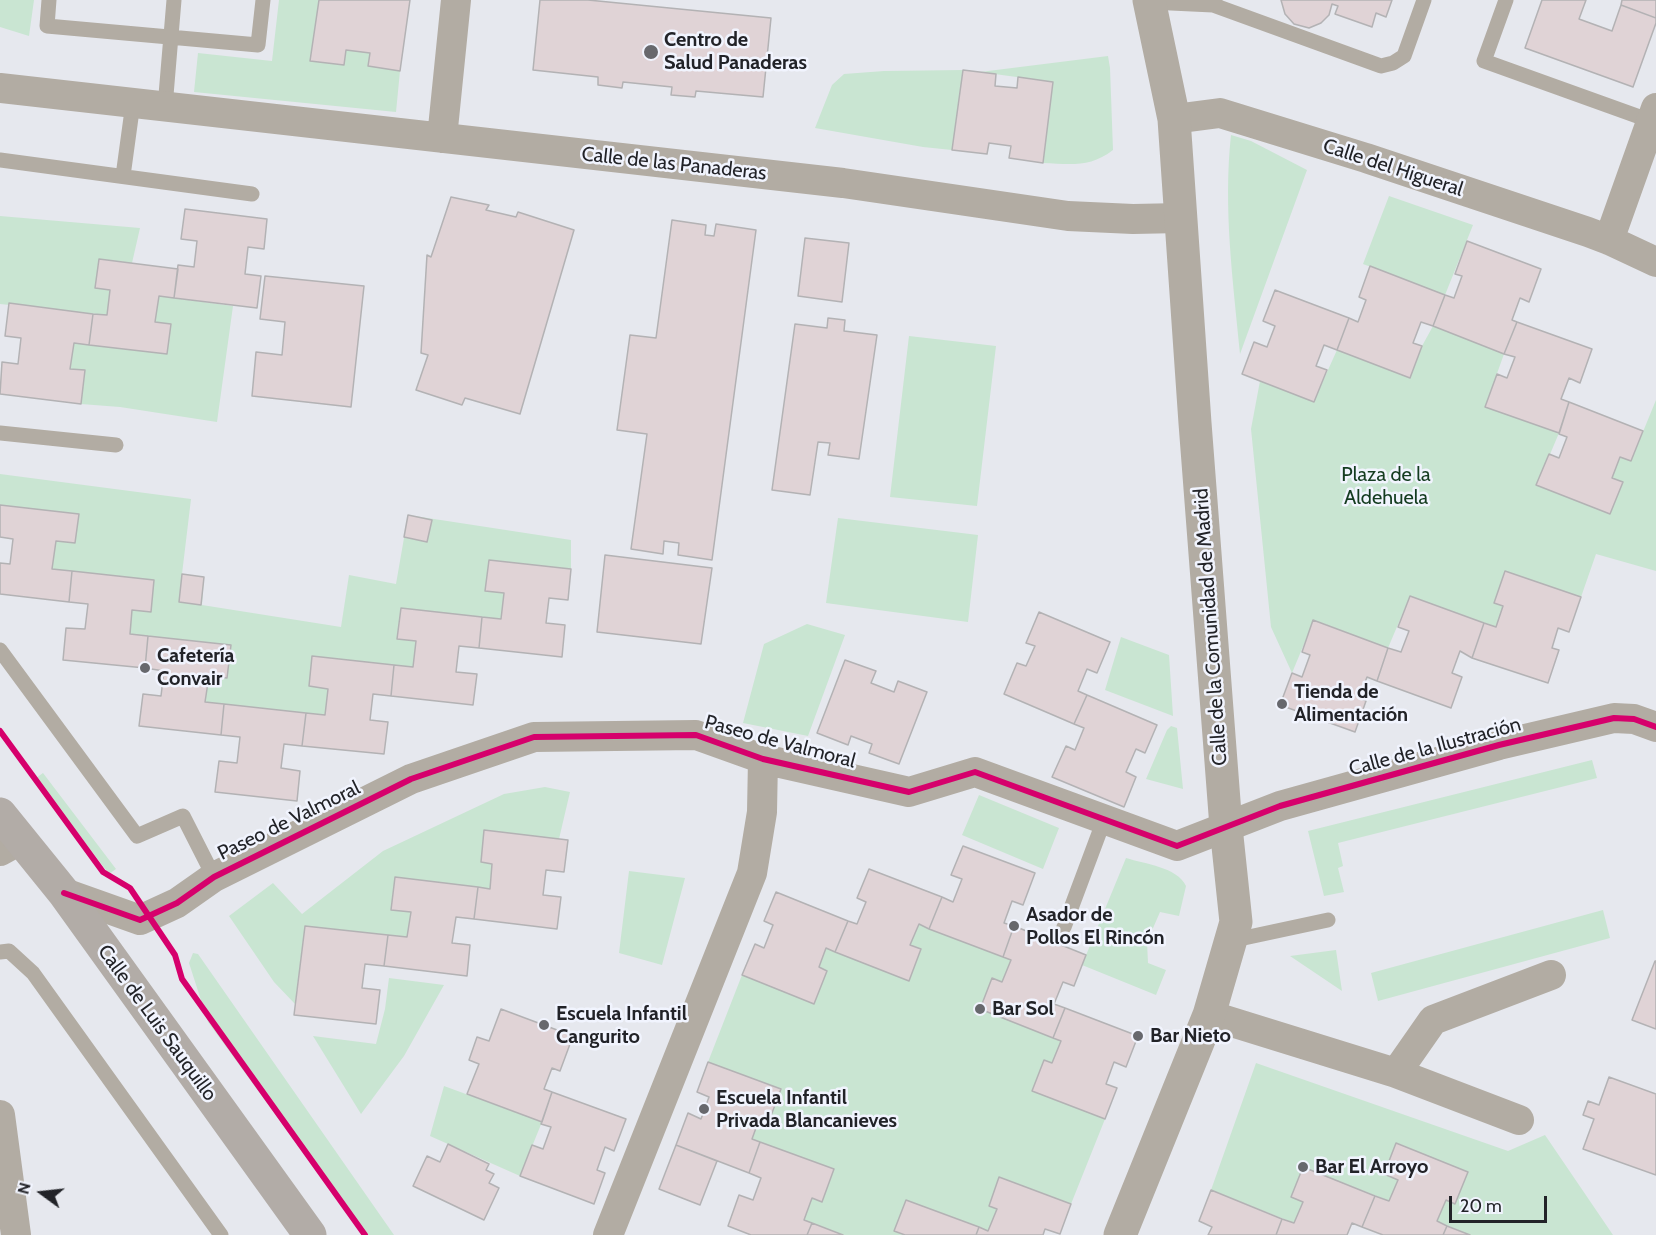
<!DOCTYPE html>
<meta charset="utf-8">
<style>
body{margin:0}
#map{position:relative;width:1656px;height:1235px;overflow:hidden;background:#e6e8ee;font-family:Cabin,sans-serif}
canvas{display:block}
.north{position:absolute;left:12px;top:1163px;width:60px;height:60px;-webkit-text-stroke:4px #f1f4fe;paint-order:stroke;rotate:285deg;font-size:16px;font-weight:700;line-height:24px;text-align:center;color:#222328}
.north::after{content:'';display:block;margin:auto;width:21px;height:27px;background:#222328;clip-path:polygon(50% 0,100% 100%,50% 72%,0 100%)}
.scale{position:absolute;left:1449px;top:1196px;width:98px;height:27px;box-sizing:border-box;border:3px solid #222328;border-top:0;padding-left:8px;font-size:18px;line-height:21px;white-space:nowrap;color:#222328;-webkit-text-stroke:4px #f1f4fe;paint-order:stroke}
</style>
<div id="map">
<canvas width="1656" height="1235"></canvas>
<div class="north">N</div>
<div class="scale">20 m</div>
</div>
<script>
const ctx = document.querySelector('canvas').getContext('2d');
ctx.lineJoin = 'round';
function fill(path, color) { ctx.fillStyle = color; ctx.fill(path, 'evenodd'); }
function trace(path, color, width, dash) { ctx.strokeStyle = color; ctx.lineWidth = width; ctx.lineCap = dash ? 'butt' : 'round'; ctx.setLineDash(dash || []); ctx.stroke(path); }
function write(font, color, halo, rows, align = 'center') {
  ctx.font = font + ' Cabin,sans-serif'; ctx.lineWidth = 5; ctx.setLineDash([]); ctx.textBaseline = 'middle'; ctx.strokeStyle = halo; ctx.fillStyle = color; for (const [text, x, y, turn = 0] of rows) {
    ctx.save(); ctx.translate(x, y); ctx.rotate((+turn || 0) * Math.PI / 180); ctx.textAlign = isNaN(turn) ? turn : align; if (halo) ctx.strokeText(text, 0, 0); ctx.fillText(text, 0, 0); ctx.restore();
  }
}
fill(new Path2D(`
 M0,0h34l-5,36 -29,-9z
 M279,0h40l-8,61 32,4 3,-15 24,3 -1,13 31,5 -4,41 -202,-20 4,-39 74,8z
 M1108,56l2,12 3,82c-23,18 -43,14 -70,13l10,-81 -73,-10z
 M963,70l-11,80 -29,-3 -108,-19 17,-43 12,-11 40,-3z
 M1231,135l20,6 56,29 -67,184c-7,-74 -17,-145 -9,-219z
 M1389,196l84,29 -28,70 -82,-31z
 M0,216l140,12 -8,35 -33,-4 -3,29 14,2 -3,25 -107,-11z
 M159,296l74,10 -16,116 -97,-15 -39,-3 4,-33 -15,-2 4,-26 93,11 4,-30 -16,-2z
 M1433,326l71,28 -19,53 74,26 -22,52 73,29 12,-32 -10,-4 8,-21 11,4 25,-61v171l-60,-17 -15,43 -76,-25 -10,31 8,3 -7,21 -86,-31 -22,52 -74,-28 -22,53 -21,-46 -20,-198 9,-48 54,20 23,-51 73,28 12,-32z
 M909,336l87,10 -19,160 -87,-9z
 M0,474l191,25 -9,75 22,3 -2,28 139,22 8,-52 47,9 12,-69 163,25v29l-82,-9 -3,30 18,3 -3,26 -100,-11 -4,31 19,2 -3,26 -101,-11 -3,30 19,3 -3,26 -120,-13 4,-26 -79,-42 2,-24 -80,-41 4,-28 19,2 4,-29 -79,-9z
 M838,518l140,17 -10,87 -142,-19z
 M807,624l38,11 -37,101 -65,-13 21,-79z
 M1121,637l48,18 4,61 -68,-26z
 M1171,726l6,2 6,61 -37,-10 21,-49z
 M1592,760l5,18 -259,65 5,23 -5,2 6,24 -20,4 -16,-65z
 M43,773l73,96 -7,5 -73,-96z
 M545,787l25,5 -11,47 -75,-9 -3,32 11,2 -2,25 -95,-12 -4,32 20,3 -4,25 -102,-11 -10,78 -21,-22 -45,-66 44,-33 29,31 81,-63 121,-57z
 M979,795l80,33 -16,41 -81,-34z
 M1126,858c19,6 51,9 60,28l-7,30 -19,-4 -13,30 1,21 18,7 -10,25 -74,-30z
 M629,871l56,7 -23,87 -43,-12z
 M1603,910l7,28 -232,63 -7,-28z
 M919,924l92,36 50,81 -9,22 -8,-3 -12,31 73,28 -34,85 -72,-27 -10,29 8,3 -9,22 -82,-31 -12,31 11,4h-62l-39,-15 8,-22 10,4 -70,-63 8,-22 9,4 11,-32 -72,-27 34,-87 72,29 13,-33 -8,-4 7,-19 83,32 1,-35z
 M1336,950l6,41 -52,-35z
 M193,953l5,1 196,281h-31l-155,-213 -19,-59z
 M389,978l55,7 -40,71 -43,58 -48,-78 63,8 9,-35z
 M1256,1063l252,88 37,-16 68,100h-143l-33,-14 9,-21 9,3 12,-31 -70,-29 -13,31 14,6 -9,21 -86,-34 -12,30 12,5 -9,21 -83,-33z
 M444,1086l98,36 -22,54 -90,-40z`), '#c9e5d2');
const building = new Path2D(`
 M319,0h91l-10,71 -32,-5 2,-13 -24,-3 -2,15 -34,-4z
 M540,0h48l183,18 -8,79 -67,-6 -1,6 -24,-2 1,-8 -49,-5 -1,6 -24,-3v-8l-65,-7z
 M1281,0h111l-6,17 -10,-4 -4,14 -37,-13 3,-8 -6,-2 -3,11 -8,8 -12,5 -15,-4 -9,-10z
 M1542,0h44l-7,19 33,12 9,-26 35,13v5l-23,64 -108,-39z
 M1622,0h34v18l-35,-13z
 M963,70l33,4 -1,12 22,2 1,-11 35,5 -10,81 -34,-5 2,-12 -22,-3 -2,11 -35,-4z
 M451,197l38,8 -3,5 30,7 2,-5 56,18 -54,184 -55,-16 -3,7 -46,-15 12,-35 -7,-2 6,-98 4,2z
 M185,209l82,10 -3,30 -16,-2 -3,27 16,2 -4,32 -83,-10 4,-33 16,2 3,-26 -16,-2z
 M672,220l34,5 -1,10 9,1 2,-12 40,6 -44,330 -34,-5 1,-12 -15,-2 -1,13 -32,-5 16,-115 -30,-4 13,-95 26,3z
 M805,238l44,5 -7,59 -44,-6z
 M1467,241l74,28 -12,33 -9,-4 -8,22 5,2 -13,32 -71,-28 12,-31 9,3 8,-22 -7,-2z
 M99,259l79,10 -4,29 -15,-2 -4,26 16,2 -4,30 -78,-9 4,-31 14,1 3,-25 -15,-2z
 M1370,266l75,29 -12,31 -12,-4 -8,21 9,3 -12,32 -73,-28 12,-32 9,4 8,-22 -7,-3z
 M265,276l99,10 -13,121 -99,-11 4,-44 26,3 3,-33 -25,-3z
 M1275,290l74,28 -12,32 -13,-5 -8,21 11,4 -13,32 -72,-28 12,-32 13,5 8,-21 -12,-5z
 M9,303l84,11 -4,31 -15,-2 -4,26 15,1 -4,34 -81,-10 2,-32 16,2 3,-26 -16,-2z
 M828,318l17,2 -1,11 33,4 -18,124 -31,-4 2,-12 -12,-1 -8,53 -38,-5 23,-166 32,4z
 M1517,322l75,27 -12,34 -11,-5 -8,21 8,3 -10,31 -74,-26 12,-33 10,4 8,-21 -11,-3z
 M1569,402l74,29 -12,30 -11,-4 -8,21 11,4 -13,32 -74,-29 13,-31 10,4 8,-21 -8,-3z
 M0,505l79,9 -4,29 -19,-2 -4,28 20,2 -3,31 -69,-8v-31l10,1 3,-25 -13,-2z
 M408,515l24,5 -5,22 -23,-5z
 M605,555l107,13 -11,76 -104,-12z
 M489,560l82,9 -3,31 -19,-2 -3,25 19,2 -3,32 -83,-9 3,-31 19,2 3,-26 -19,-2z
 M72,571l82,9 -3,32 -19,-2 -2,24 18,2 -3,32 -82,-8 3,-32 19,1 3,-25 -19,-2z
 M1505,571l76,26 -12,35 -11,-4 -6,20 7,2 -11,33 -76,-25 12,-35 12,4 7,-21 -9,-3z
 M182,574l22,3 -3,28 -22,-3z
 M1410,596l74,27 -12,35 -12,-7 -8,22 10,4 -11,31 -74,-27 11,-33 13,4 8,-21 -11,-4z
 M401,608l81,9 -3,31 -20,-2 -3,26 21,2 -4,31 -82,-9 3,-31 19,2 3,-26 -19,-2z
 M1039,612l71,30 -13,31 -10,-4 -9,22 9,4 -13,29 -70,-30 13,-31 9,3 9,-20 -9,-3z
 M1313,620l75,28 -11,33 -10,-4 -8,21 7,3 -11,31 -75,-27 12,-32 10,4 8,-22 -8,-3z
 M148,636l83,9 -4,33 -18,-2 -4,26 19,2 -3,31 -82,-9 4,-32 18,2 3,-25 -19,-3z
 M312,656l82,9 -3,31 -18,-2 -3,26 18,2 -4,32 -82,-8 4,-33 19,2 3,-26 -19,-3z
 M845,660l31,11 -5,12 23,9 4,-11 29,11 -28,72 -30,-11 3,-9 -21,-8 -3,9 -31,-12z
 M1087,695l70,30 -12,28 -9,-4 -10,23 10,5 -12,30 -72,-30 14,-31 9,4 9,-22 -10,-4z
 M224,704l82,9 -4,33 -18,-2 -3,24 19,3 -3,30 -82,-9 4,-31 18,2 3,-26 -19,-2z
 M484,830l84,10 -4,32 -18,-2 -3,25 18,2 -4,32 -83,-10 4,-32 12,2 2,-25 -11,-2z
 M963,846l72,27 -12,32 -11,-4 -8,22 10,3 -11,31 -74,-28 13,-32 11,5 9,-23 -11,-4z
 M869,869l73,28 -13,32 -10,-5 -9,21 11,4 -12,32 -74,-29 13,-31 9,3 9,-22 -9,-4z
 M395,877l83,10 -4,32 -18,-2 -4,26 18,2 -3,31 -83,-10 4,-31 19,2 4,-25 -20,-2z
 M776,892l72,29 -13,31 -9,-4 -7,19 8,4 -13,33 -72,-29 13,-31 9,4 9,-23 -9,-4z
 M305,926l83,9 -4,31 -19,-2 -3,24 18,2 -4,34 -82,-9z
 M1014,926l72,29 -12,31 -11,-4 -9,22 11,4 -12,30 -73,-29 12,-31 10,4 9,-22 -8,-3z
 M1655,961h1v68l-24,-9z
 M1065,1008l73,28 -12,31 -12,-5 -8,22 11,4 -12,31 -73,-28 12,-31 8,3 9,-22 -8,-3z
 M501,1009l72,27 -13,35 -8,-3 -8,21 8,3 -10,30 -75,-28 12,-30 -10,-4 8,-23 12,4z
 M708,1062l73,27 -12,32 -9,-4 -8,22 8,3 -11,31 -73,-28 12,-32 13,6 8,-22 -12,-5z
 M1609,1077l47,17v81l-73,-26 11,-30 -11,-4 5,-14 11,4z
 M552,1092l74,27 -12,32 -9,-4 -8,23 8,3 -11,31 -74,-28 12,-31 11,4 8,-22 -10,-3z
 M760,1142l74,27 -12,33 -10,-4 -8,22 8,3 -5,12h-56l-23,-9 11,-31 14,5 8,-22 -12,-5z
 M1396,1143l72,29 -13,32 -9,-4 -9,21 10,5 -4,9h-60l-21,-8 13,-31 14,5 9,-21 -14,-6z
 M448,1144l41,20 -3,6 8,4 -5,9 10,5 -15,32 -71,-34 14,-30 13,6z
 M676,1145l41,16 -17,44 -41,-16z
 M1303,1167l72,29 -13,31 -10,-4 -5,12h-71l6,-16 12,4 9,-21 -12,-5z
 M999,1177l72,27 -11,30 -15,-5 -2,6h-67l3,-8 9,4 9,-22 -8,-3z
 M1211,1190l71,29 -6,16h-68l4,-8 -13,-6z
 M906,1200l73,27 -3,8h-71l-11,-4z
 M812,1223l31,12h-36z
 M1447,1226l23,9h-27z`);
fill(building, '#e0d3d6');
trace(building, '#b3b2b4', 1.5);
trace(new Path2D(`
 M49,0l-2,26 211,19 5,-45
 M1215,0l-2,5 168,61 12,-3 11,-7 20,-56
 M1506,0l-22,61 167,60
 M1150,2l63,3
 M165,107l9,-107
 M0,160l252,34
 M123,176l10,-73
 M0,433l116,12
 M0,650l137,186 46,-20 31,61
 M1064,927l40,-107
 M1230,941l98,-21
 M0,952l9,-1 24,22 188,262`), '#b2aca3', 15);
trace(new Path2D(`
 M0,88l843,95 225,33 65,3 48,-1
 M1174,119l46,-6 146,45 222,74 21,8 47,22
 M442,138l14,-138
 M1609,240l47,-132
 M0,851l20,-11
 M64,893l76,27 37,-17 37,-26 197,-98 123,-42 162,-2 67,24 146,33 66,-20 202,74 103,-40 219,-61 115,-27 20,1 22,8
 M1209,1015l187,58 123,47
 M1396,1073l37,-53 118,-45
 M0,1115l16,120
 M608,1235l144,-362 10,-61 1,-53`), '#b2aca3', 30);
trace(new Path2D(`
 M1120,1235l89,-220 27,-93 -10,-95 -31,-404 -21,-304 -25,-119`), '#b2aca3', 33);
trace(new Path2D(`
 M0,814l64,79 246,342`), '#b2aca7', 33);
trace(new Path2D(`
 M0,731l103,141 27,16 45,67 7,24 183,256
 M64,893l76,27 37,-17 37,-26 197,-98 123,-42 162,-2 67,24 146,33 66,-20 202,74 103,-40 219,-61 115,-27 20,1 22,8`), '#d6006c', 6);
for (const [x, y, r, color] of [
 [651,52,8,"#67686d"],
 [145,668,6,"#67686d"],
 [1282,704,6,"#67686d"],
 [1014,926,6,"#67686d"],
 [980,1009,6,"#67686d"],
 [544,1025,6,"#67686d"],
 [1138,1036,6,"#67686d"],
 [704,1109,6,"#67686d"],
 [1303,1167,6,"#67686d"]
]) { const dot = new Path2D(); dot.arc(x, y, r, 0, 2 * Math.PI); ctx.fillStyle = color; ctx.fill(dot); trace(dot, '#f1f4fe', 2); }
write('bold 20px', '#222328', '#f1f4fe', [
 ["Centro de",664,40],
 ["Salud Panaderas",664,63],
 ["Cafetería",157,656],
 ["Convair",157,679],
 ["Tienda de",1294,692],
 ["Alimentación",1294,715],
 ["Asador de",1026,915],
 ["Pollos El Rincón",1026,938],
 ["Bar Sol",992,1009],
 ["Escuela Infantil",556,1014],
 ["Cangurito",556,1037],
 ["Bar Nieto",1150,1036],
 ["Escuela Infantil",716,1098],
 ["Privada Blancanieves",716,1121],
 ["Bar El Arroyo",1315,1167]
], 'left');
write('20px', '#222328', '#f1f4fe', [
 ["Calle de las Panaderas",674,164,6],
 ["Calle del Higueral",1393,168,18],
 ["Calle de la Comunidad de Madrid",1211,627,-94],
 ["Paseo de Valmoral",780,742,15],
 ["Calle de la Ilustración",1435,747,-15],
 ["Paseo de Valmoral",289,821,-26],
 ["Calle de Luis Sauquillo",157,1023,54]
]);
write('20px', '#143c20', '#f1f4fe', [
 ["Plaza de la",1386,475],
 ["Aldehuela",1386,498]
]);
</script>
